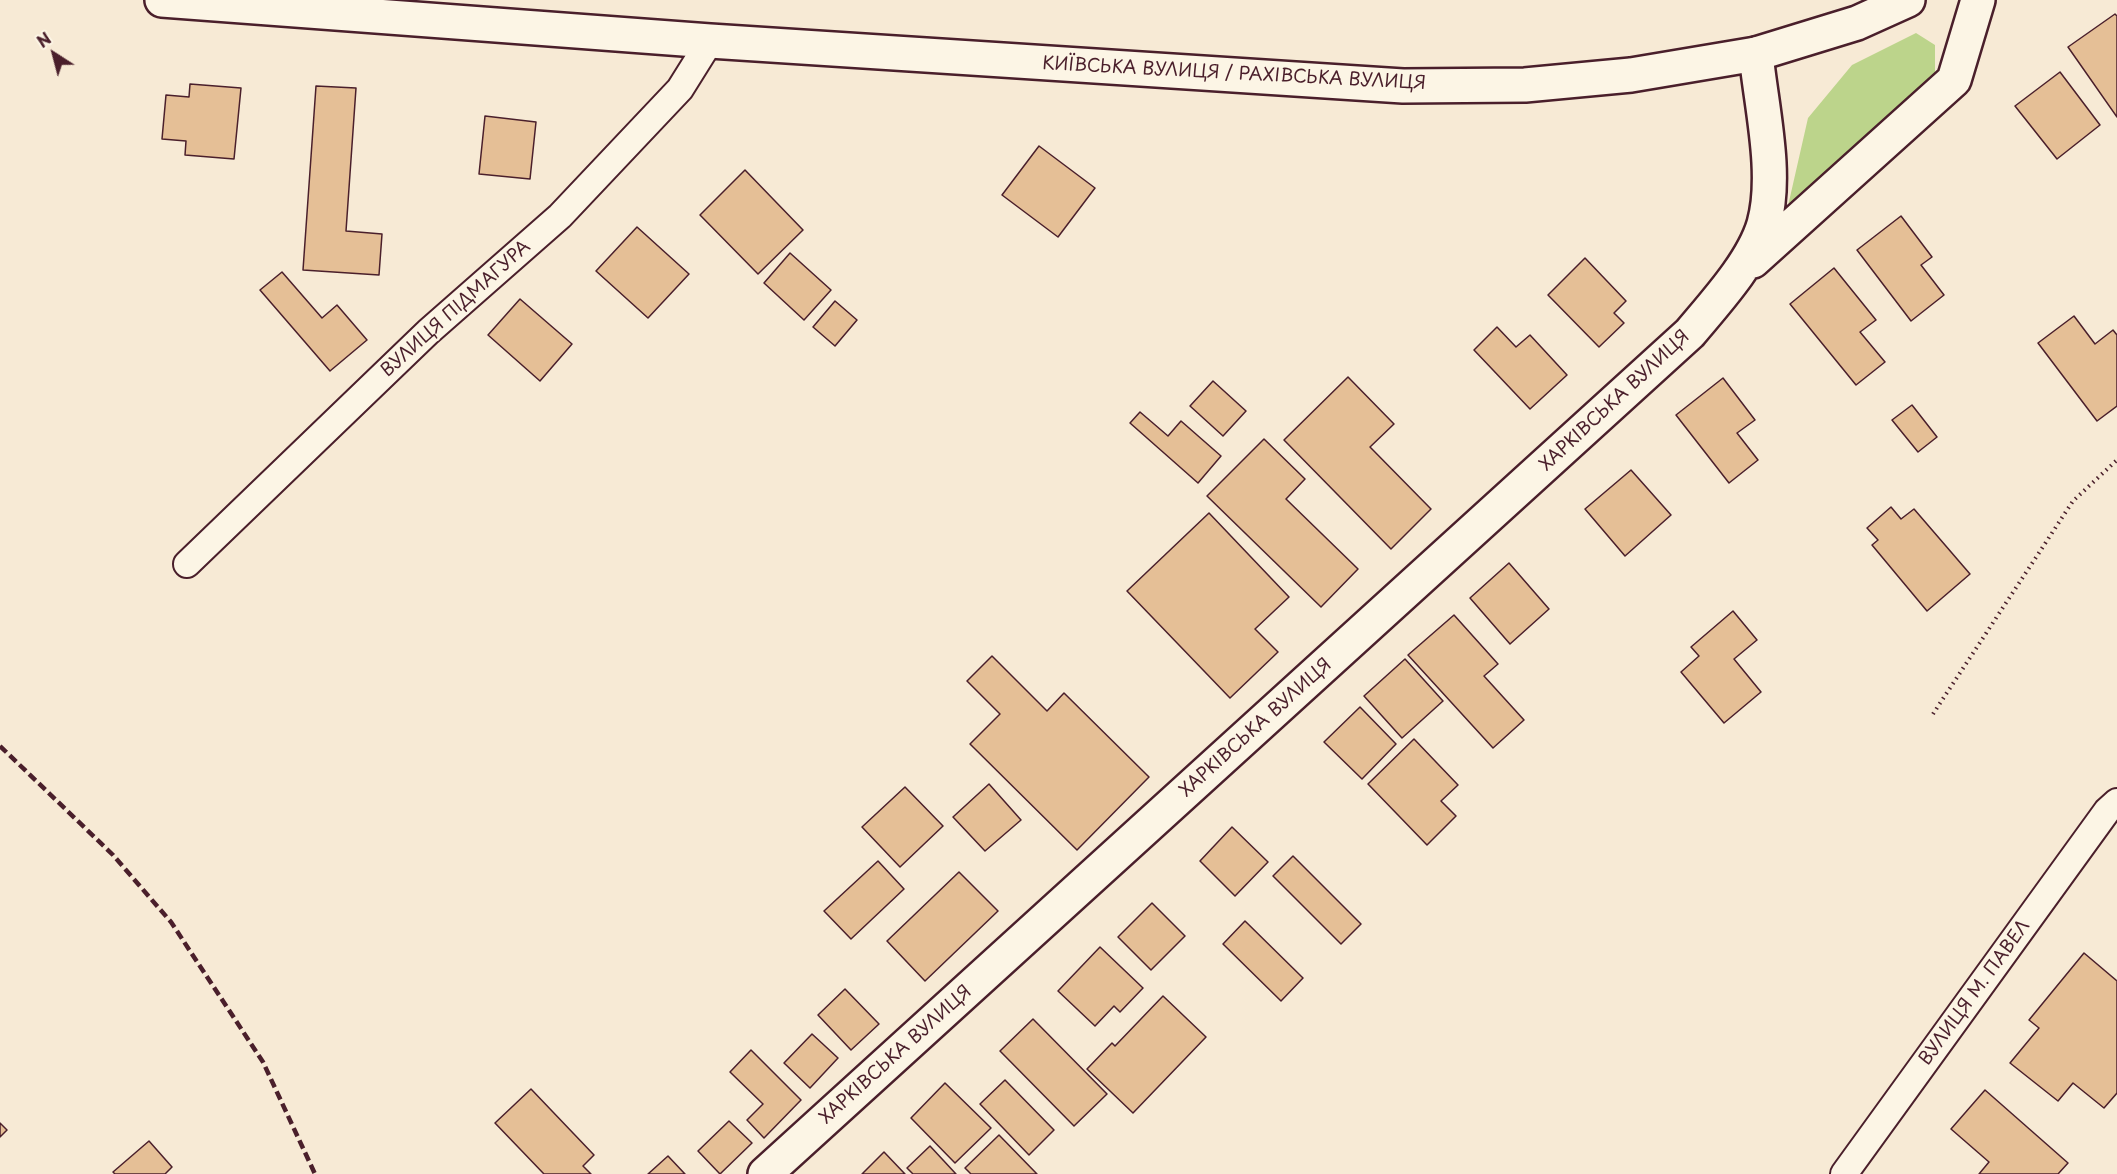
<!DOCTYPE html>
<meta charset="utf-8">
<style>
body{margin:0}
#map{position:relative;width:2117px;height:1174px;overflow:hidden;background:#f7ead5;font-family:"Playpen Sans",sans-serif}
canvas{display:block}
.north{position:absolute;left:24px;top:24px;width:60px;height:60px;-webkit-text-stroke:4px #fcf5e5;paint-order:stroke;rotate:324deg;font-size:16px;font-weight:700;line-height:24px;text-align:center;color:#4a1f2b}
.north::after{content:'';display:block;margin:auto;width:21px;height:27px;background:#4a1f2b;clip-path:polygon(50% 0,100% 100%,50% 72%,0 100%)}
</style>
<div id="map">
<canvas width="2117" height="1174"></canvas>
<div class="north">N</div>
</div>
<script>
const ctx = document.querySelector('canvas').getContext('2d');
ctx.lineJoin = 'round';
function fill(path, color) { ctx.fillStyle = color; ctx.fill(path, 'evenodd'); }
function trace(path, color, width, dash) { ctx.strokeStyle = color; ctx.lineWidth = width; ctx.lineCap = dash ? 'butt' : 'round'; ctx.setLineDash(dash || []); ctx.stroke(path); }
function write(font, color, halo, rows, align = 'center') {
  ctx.font = font + ' "Playpen Sans",sans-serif'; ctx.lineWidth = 5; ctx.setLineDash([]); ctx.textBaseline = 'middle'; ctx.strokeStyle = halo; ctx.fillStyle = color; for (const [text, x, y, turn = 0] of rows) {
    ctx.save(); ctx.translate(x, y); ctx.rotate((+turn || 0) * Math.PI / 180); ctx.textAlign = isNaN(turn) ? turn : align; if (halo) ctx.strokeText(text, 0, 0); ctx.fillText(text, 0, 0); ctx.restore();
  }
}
fill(new Path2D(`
 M1916,33l19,12v28c-44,43 -94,104 -147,133l20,-88 44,-53z`), '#bcd48b');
const building = new Path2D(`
 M2115,14l2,2v101l-49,-70z
 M2060,72l40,53 -43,34 -42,-53z
 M190,84l51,4 -7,71 -49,-4 1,-14 -24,-2 4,-44 23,2z
 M316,86l40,2 -10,143 36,3 -3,41 -76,-5z
 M485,116l51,6 -6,57 -51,-5z
 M1039,146l56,42 -37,49 -56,-42z
 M745,170l58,60 -45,44 -58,-59z
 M1901,216l31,41 -11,8 23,30 -33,26 -54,-71z
 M637,227l52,47 -41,44 -52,-47z
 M790,253l41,37 -27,30 -40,-37z
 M1585,258l41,43 -12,12 10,10 -25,24 -51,-52z
 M1834,268l42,52 -16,12 25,30 -29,23 -66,-81z
 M282,272l40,46 15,-13 30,35 -37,31 -70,-81z
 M520,299l52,45 -32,37 -52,-46z
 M835,301l22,19 -22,26 -22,-19z
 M2074,316l21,28 18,-14 4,5v71l-20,15 -59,-78z
 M1497,327l19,20 14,-12 37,40 -37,34 -56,-59z
 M1348,377l46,47 -24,23 61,62 -40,40 -107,-109z
 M1723,378l32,42 -18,13 21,27 -29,23 -53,-68z
 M1213,381l33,30 -23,25 -33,-30z
 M1912,405l25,32 -19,15 -26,-32z
 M1140,412l28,24 13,-15 40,35 -23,27 -68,-60z
 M1264,439l41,40 -19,20 72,70 -37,38 -114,-111z
 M1631,470l40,45 -46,41 -40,-47z
 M1891,507l10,12 13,-10 56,65 -43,37 -55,-66 6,-5 -11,-12z
 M1209,513l80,84 -34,32 23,23 -48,46 -103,-107z
 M1509,563l40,46 -39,35 -40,-46z
 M1733,611l24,29 -23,19 27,33 -37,31 -43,-51 18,-16 -8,-9z
 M1454,615l44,49 -14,12 40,44 -31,28 -85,-93z
 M992,656l55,55 17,-18 85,84 -72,73 -107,-106 30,-30 -33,-33z
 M1405,659l38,42 -41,37 -38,-42z
 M1360,707l36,37 -34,35 -38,-37z
 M1414,739l44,46 -17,16 15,15 -29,29 -59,-61z
 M989,784l32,36 -36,31 -32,-34z
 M905,787l38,39 -43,41 -38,-40z
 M1232,827l36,35 -33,34 -35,-35z
 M1293,856l68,68 -20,20 -68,-68z
 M878,861l26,28 -53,50 -27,-28z
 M959,872l39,39 -73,70 -38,-40z
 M1152,903l33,33 -34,34 -33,-33z
 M1245,921l58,57 -22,23 -58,-57z
 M1100,947l43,41 -23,24 -6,-6 -19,20 -37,-35z
 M2084,953l33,28v112l-13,15 -31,-25 -15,18 -48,-38 29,-35 -10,-8z
 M845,989l34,35 -28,26 -33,-35z
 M1163,996l43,41 -73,76 -46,-44 25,-26 3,3z
 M1033,1019l74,75 -33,32 -74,-75z
 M812,1034l26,24 -28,30 -26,-25z
 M751,1050l50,50 -37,38 -17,-18 16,-16 -33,-32z
 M1005,1080l49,50 -25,25 -49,-51z
 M945,1083l46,45 -36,35 -44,-45z
 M531,1089l63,66 -11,11 8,8h-47l-49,-51z
 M1985,1090l83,73 -10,11h-79l10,-12 -38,-33z
 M729,1121l23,22 -32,31 -22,-23z
 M0,1123l7,7 -7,7z
 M999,1135l38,39h-66l-6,-6z
 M149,1141l23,26 -7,7h-50l-2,-2z
 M930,1146l26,28h-43l-6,-6z
 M884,1152l21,22h-43z
 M668,1156l17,18h-37z`);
fill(building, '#e5bf96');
trace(building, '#4a1f2b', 1.5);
const street = new Path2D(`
 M187,564l241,-232 132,-116 120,-127 30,-48
 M1844,1174l263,-363 10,-9`);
const secondary = new Path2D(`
 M1753,261l201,-181 24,-80
 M765,1174l925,-841c25,-30 63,-71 74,-109 14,-50 -3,-119 -8,-170`);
const primary = new Path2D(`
 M162,0l548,41 693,45 122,-1 106,-10 125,-21 101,-31 51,-23`);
trace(street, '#4a1f2b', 30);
trace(secondary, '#4a1f2b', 38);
trace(primary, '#4a1f2b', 38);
trace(new Path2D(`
 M1933,714l140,-213 44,-41`), '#4a1f2b', 4, [1.5, 4.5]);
trace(street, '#fcf5e5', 26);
trace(secondary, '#fcf5e5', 33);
trace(primary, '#fcf5e5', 33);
trace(new Path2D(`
 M0,746l113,109 58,67 92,140 52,112`), '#4a1f2b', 4.5, [9, 4.5]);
write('18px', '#4a1f2b', '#fcf5e5', [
 ["КИЇВСЬКА ВУЛИЦЯ / РАХІВСЬКА ВУЛИЦЯ",1234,74,3],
 ["ВУЛИЦЯ ПІДМАГУРА",456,309,-42],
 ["ХАРКІВСЬКА ВУЛИЦЯ",1615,401,-43],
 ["ХАРКІВСЬКА ВУЛИЦЯ",1256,728,-42],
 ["ВУЛИЦЯ М. ПАВЕЛ",1975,993,-54],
 ["ХАРКІВСЬКА ВУЛИЦЯ",896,1055,-42]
]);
</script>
